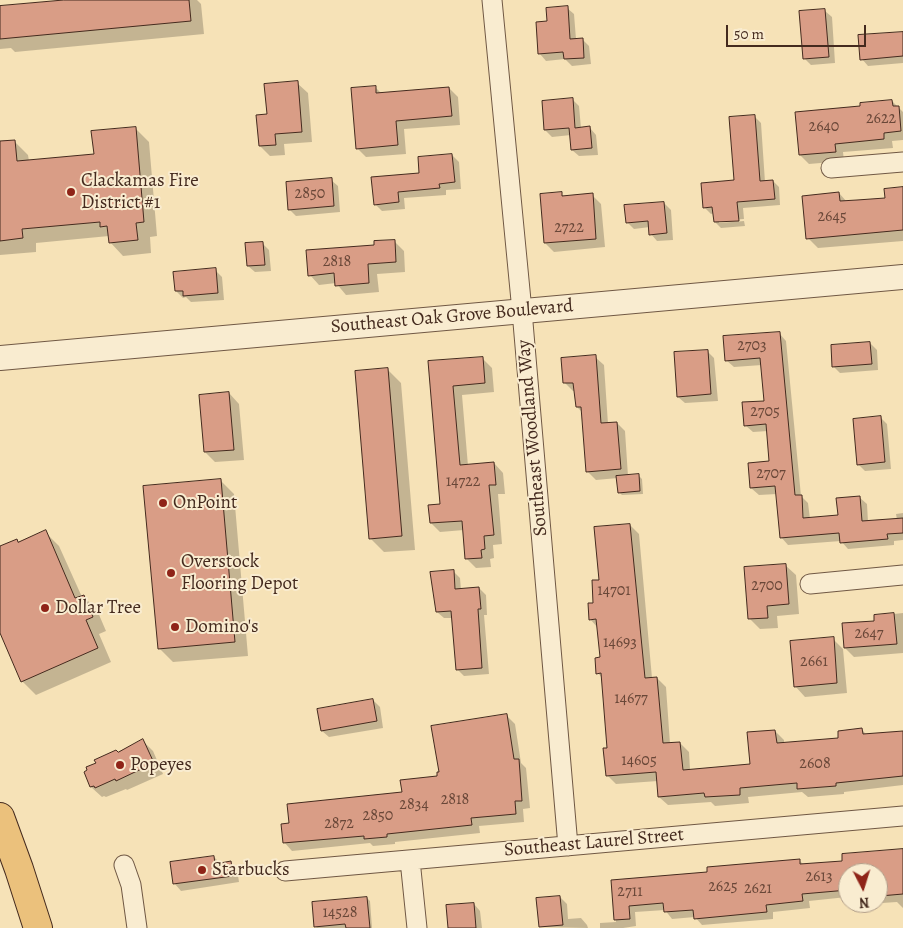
<!DOCTYPE html>
<style>
body{margin:0}
#map{position:relative;width:903px;height:928px;overflow:hidden;background:#f6e2b7;font-family:Alegreya,serif}
canvas{display:block}
.north{position:absolute;left:838px;top:863px;width:50px;height:50px;box-sizing:border-box;background:#f9ecd0;border:1px solid #b19e89;border-radius:50%;rotate:175deg;font-size:14px;font-weight:700;line-height:20px;text-align:center;color:#442a1e}
.north::after{content:'';display:block;margin:auto;width:18px;height:22px;background:#8f2418;clip-path:polygon(50% 0,100% 100%,50% 72%,0 100%)}
.scale{position:absolute;left:726px;top:25px;width:140px;height:22px;box-sizing:border-box;border:2px solid #442a1e;border-top:0;padding-left:6px;font-size:15px;line-height:18px;white-space:nowrap;color:#442a1e;-webkit-text-stroke:4px #f9ecd0;paint-order:stroke}
</style>
<div id="map">
<canvas width="903" height="928"></canvas>
<div class="north">N</div>
<div class="scale">50 m</div>
</div>
<script>
const ctx = document.querySelector('canvas').getContext('2d');
ctx.lineJoin = 'round';
function fill(path, color) { ctx.fillStyle = color; ctx.fill(path, 'evenodd'); }
function trace(path, color, width, dash) { ctx.strokeStyle = color; ctx.lineWidth = width; ctx.lineCap = dash ? 'butt' : 'round'; ctx.setLineDash(dash || []); ctx.stroke(path); }
function write(font, color, halo, rows, align = 'center') {
  ctx.font = font + ' Alegreya,serif'; ctx.lineWidth = 4; ctx.setLineDash([]); ctx.textBaseline = 'middle'; ctx.strokeStyle = halo; ctx.fillStyle = color; for (const [text, x, y, turn = 0] of rows) {
    ctx.save(); ctx.translate(x, y); ctx.rotate((+turn || 0) * Math.PI / 180); ctx.textAlign = isNaN(turn) ? turn : align; if (halo) ctx.strokeText(text, 0, 0); ctx.fillText(text, 0, 0); ctx.restore();
  }
}
fill(new Path2D(`
 M77,0h120l4,4 3,30 -189,18 -4,-4 -11,1v-42z
 M567,8l7,6 2,25h6l7,7 2,18 -19,2 -7,-7 -19,2 -6,-7 8,-32z
 M825,11l7,6 3,46 -24,2 -6,-6z
 M903,33v30l-35,3 -6,-7z
 M297,83l11,10 4,49 -28,2 1,11 -15,1 -10,-10 8,-31z
 M375,87l7,7 67,-6 9,9 2,28 -56,4 2,25 -40,3 -9,-9z
 M573,100l6,6 2,22h9l6,7 2,20 -19,1 -7,-6 -1,-15 -19,2 -7,-7 -2,-28z
 M892,101l11,11v28l-11,1 1,7 -50,4 1,9 -35,3 -9,-9 61,-48z
 M754,116l7,7 4,59 8,-1 6,6 1,18 -37,3 1,11 -25,2v2l25,-2 1,5 -24,2 -6,-6 -1,-9 -3,1 -7,-7 32,-26z
 M135,128l14,14 8,94 -7,1 1,16 -28,3 -13,-14 -1,-6 -73,7v9l-36,3v-113l14,-1 14,14 1,6 66,-6z
 M452,155l7,7 2,27 -15,1v5l-42,3 1,11 -23,2 -7,-7 45,-30z
 M331,180l7,6 2,26 -44,4 -7,-7z
 M903,188v53l-85,7 -10,-10 31,-45 8,9 39,-3z
 M561,194l4,3 27,-2 9,9 4,43 -51,5 -9,-9z
 M664,203l7,7 2,30 -16,1 -6,-7 -1,-7 -16,2 -7,-7z
 M394,241l10,10 1,21 -28,2 2,18 -33,3 -10,-12 -17,2 -9,-10 65,-29z
 M262,243l7,7 2,21 -16,1 -7,-6z
 M215,270l7,7 2,23 -33,2 -5,-5 -3,1 -7,-7z
 M779,333l7,8 15,155 7,7 2,16 29,-3 20,-19 8,7 1,18 29,-2 -1,-6 7,-1v27l-9,1v4l-46,4 -7,-8 -53,4 -7,-8 -4,-43 -18,1 -8,-7 19,-25 -2,-32 -15,1 -8,-7 21,-23 -4,-37 -28,2 -8,-7z
 M870,343l7,7 1,20 -38,3 -6,-6z
 M707,351l7,7 4,43 -33,2 -7,-6z
 M595,357l9,8 4,59 9,-1 8,8 3,45h11l3,3 1,15 -21,1 -3,-3 -1,-14 -22,2 -9,-9 -4,-58 -6,-6 -2,-16h-2l-8,-8z
 M482,358l10,10 2,24 -32,3 6,71 26,-3 9,10 2,21h-7l4,50 -9,1 1,13 -4,1 1,8 -15,1 -9,-9 -3,-29 -24,2 -9,-9 10,-18 -12,-142z
 M387,369l14,14 14,167 -31,2 -14,-14z
 M229,393l10,11 5,56 -29,2 -10,-10z
 M881,418l6,6 4,45 -26,2 -7,-7z
 M220,480l14,14 14,162 -75,6 -14,-14z
 M630,525l9,9 13,144h5l9,9 4,57 10,-1 9,9 1,18 61,-5 24,-34 9,9v4l56,-5 22,-9 5,5 36,-3v53l-59,7v2l-36,3 -6,-5 -54,5 1,6 -34,3 -4,-4 -43,3 -9,-8 -1,-16 -42,3 -9,-9 1,-26 -6,-71 -4,-5 3,-15 -3,-30 -8,-9 10,-38z
 M45,532l14,14 23,51 1,-1 14,14 9,21 -7,3 12,28 -75,33 -14,-14 -22,-51v-82l17,-8 3,3z
 M785,565l11,10 3,39 -22,2 1,12 -18,1 -10,-10 -5,-51z
 M453,571l7,7 1,12 18,-2 7,7 1,20h-3l5,59 -25,2 -7,-7 -4,-51h-9l-7,-6z
 M903,613v40l-49,4 -9,-9 31,-26 -1,-6z
 M833,639l10,10 4,44 -42,4 -10,-11z
 M373,700l7,7 3,21 -54,9 -7,-6z
 M506,715l9,9 6,39 5,5 4,40 -7,1 1,13 -45,4 1,7 -85,9v2l-22,2 -3,-3 -78,8 -8,-9 155,-65z
 M143,741l10,10 10,23 -36,16 -1,-1 -20,8 -2,-1 -2,1 -11,-10 27,-34z
 M903,850v58l-6,-6 -30,2v7l-12,1 -7,-7 -1,-8 -38,4 1,7 -37,4v7l-71,6 -7,-8 -23,2 -7,-9 -30,2 1,14 -13,2h-23v-5l16,-1 -4,-41 97,-8 90,-13 5,5 40,-3zM848,873h30v30h-30z
 M214,857l7,7 9,-1 7,6 2,13 -58,9 -6,-7z
 M560,897l7,7 1,15 13,-1 6,7 1,3 -48,-1z
 M367,898l3,3 2,27h-55l-2,-2z
 M474,904l6,7 2,17h-33z`), '#0003');
const building = new Path2D(`
 M64,0h125l2,21 -191,18v-33z
 M568,6l2,33 13,-1 1,20 -20,1 -1,-7 -25,2 -2,-32 11,-1 -1,-13z
 M825,9l4,48 -26,2 -4,-48z
 M903,32v24l-43,4 -2,-25z
 M298,81l4,51 -27,2 1,11 -17,1 -3,-31 11,-1 -3,-30z
 M376,86v7l73,-6 3,29 -56,5 2,24 -42,4 -5,-61z
 M573,98l2,30 15,-2 2,22 -21,2 -2,-22 -25,2 -2,-29z
 M892,100l1,6h6l2,25 -17,2v6l-49,5 1,8 -37,3 -4,-43 65,-6v-3z
 M755,115l5,66 13,-1 2,19 -38,3 2,19 -25,1 -2,-15 -9,1 -2,-25 33,-3 -5,-63z
 M136,127l8,95 -8,1 2,17 -29,3 -2,-17 -7,1v-5l-78,7 1,9 -23,3v-100l15,-1 2,21 77,-7 -3,-23z
 M452,154l3,28 -16,2 1,4 -42,4 1,10 -25,3 -3,-28 48,-4 -1,-16z
 M332,178l2,28 -46,4 -2,-28z
 M903,187v43l-97,9 -4,-43 37,-4 1,9 17,-1 28,-2 -1,-9z
 M562,192v4l31,-3 3,46 -52,4 -4,-49z
 M664,202l3,31 -18,2 -1,-14 -22,2 -2,-18z
 M395,240l1,22 -28,2 1,19 -34,3 -1,-13 -26,3 -2,-26 68,-5v-4z
 M263,242l2,23 -18,1 -2,-23z
 M216,268l2,25 -35,3v-5h-8l-2,-19z
 M780,332l15,163h7l1,23 35,-3 -2,-17 24,-2 2,25 41,-3v15l-16,1 1,5 -48,4 -1,-10 -59,5 -5,-52 -25,2 -2,-25 21,-2 -3,-37 -22,2 -2,-24 22,-1 -4,-43 -35,3 -2,-25z
 M870,342l2,22 -40,3 -1,-22z
 M708,350l3,44 -34,3 -3,-45z
 M596,355l5,68 16,-1 4,47 -35,3 -5,-65h-5l-3,-24h-10l-2,-25z
 M483,357l2,26 -32,3 7,79 34,-3 2,23h-7l5,50 -10,1 1,13 -4,1 1,8 -17,1 -3,-38 -32,2 -2,-18 12,-1 -12,-143z
 M388,368l14,168 -33,3 -14,-168z
 M229,392l5,58 -30,2 -5,-57z
 M881,416l4,46 -28,3 -4,-46z
 M639,474l1,17 -22,2 -2,-17z
 M221,479l14,163 -77,7 -15,-163z
 M630,524l15,154 12,-1 6,66 17,-1 3,28 67,-6 -3,-32 28,-2 2,13 61,-5v-7l24,-3 1,6 40,-3v45l-67,7v3l-39,3v-6l-57,5v7l-35,2 -1,-4 -46,4 -2,-25 -50,4 -3,-28h4l-6,-75 -5,1 -1,-16 5,-1 -4,-38 -7,1 -1,-17h5l-1,-23h7l-5,-53z
 M46,530l29,68 9,-3 9,22 -7,3 12,28 -77,34 -21,-49v-87l17,-7 1,3z
 M786,564l3,40 -22,2 1,12 -20,1 -4,-52z
 M454,570l1,19 24,-2 2,22h-3l4,59 -26,2 -5,-59 -15,1 -6,-40z
 M894,613l3,31 -53,4 -2,-25 32,-2v-6z
 M834,637l3,46 -43,4 -4,-46z
 M373,699l4,22 -56,10 -4,-22z
 M507,714l7,45h5l3,42h-7l1,13 -45,4 1,7 -85,9v3l-23,2v-3l-81,7 -2,-19 8,-1 -2,-19 115,-12 -2,-12 37,-4v-4h2l-8,-46z
 M143,739l11,24 -38,18 -1,-2 -20,9 -1,-2 -4,1 -6,-15 3,-2 -1,-3 10,-4 -2,-3 22,-10 2,2z
 M903,849v45l-23,2 -2,-23h-30v17l-46,4 1,7 -37,4 1,7 -73,7 -1,-9 -29,2 -1,-9 -34,3 1,13 -16,1 -3,-40 96,-8v-5l93,-8v5l42,-3v-7z
 M214,856l1,8 16,-3 2,15 -60,8 -3,-22z
 M560,896l3,29 -24,2 -3,-29z
 M367,897l3,31h-24l-1,-4 -31,3 -2,-25z
 M474,903l2,25h-28l-2,-23z`);
fill(building, '#d99d86');
trace(building, '#442a1e', 1);
const minor = new Path2D(`
 M492,0l30,311 46,535
 M831,168l72,-6
 M810,584l93,-9
 M410,860l7,68
 M124,865l7,20 6,43
 M285,871l618,-55`);
const tertiary = new Path2D(`
 M0,358l903,-81`);
const primary = new Path2D(`
 M0,817l19,52 19,59`);
trace(minor, '#705844', 21);
trace(tertiary, '#705844', 26);
trace(primary, '#442a1e', 30);
trace(minor, '#f9ecd0', 19);
trace(tertiary, '#f9ecd0', 24);
trace(primary, '#ebc17c', 28);
for (const [x, y, r, color] of [
 [71,192,5,"#8f2418"],
 [163,503,5,"#8f2418"],
 [171,573,5,"#8f2418"],
 [45,608,5,"#8f2418"],
 [175,627,5,"#8f2418"],
 [120,765,5,"#8f2418"],
 [202,870,5,"#8f2418"]
]) { const dot = new Path2D(); dot.arc(x, y, r, 0, 2 * Math.PI); ctx.fillStyle = color; ctx.fill(dot); trace(dot, '#f9ecd0', 2); }
write('16px', '#694738', null, [
 ["2622",881,119],
 ["2640",824,127],
 ["2850",310,194],
 ["2645",832,217],
 ["2722",569,228],
 ["2818",337,262],
 ["2703",752,346],
 ["2705",765,412],
 ["2707",771,474],
 ["14722",463,482],
 ["2700",767,586],
 ["14701",614,591],
 ["2647",869,634],
 ["14693",620,643],
 ["2661",814,662],
 ["14677",631,699],
 ["14605",639,761],
 ["2608",815,764],
 ["2818",455,800],
 ["2834",414,805],
 ["2850",378,816],
 ["2872",339,824],
 ["2613",819,877],
 ["2625",723,887],
 ["2621",758,889],
 ["2711",630,892],
 ["14528",340,913]
]);
write('19px', '#442a1e', '#f9ecd0', [
 ["Clackamas Fire",81,181],
 ["District #1",81,203],
 ["OnPoint",173,503],
 ["Overstock",181,562],
 ["Flooring Depot",181,584],
 ["Dollar Tree",55,608],
 ["Domino's",185,627],
 ["Popeyes",130,765],
 ["Starbucks",212,870]
], 'left');
write('19px', '#442a1e', '#f9ecd0', [
 ["Southeast Oak Grove Boulevard",452,317,-5],
 ["Southeast Woodland Way",533,438,-95],
 ["Southeast Laurel Street",594,843,-5]
]);
</script>
